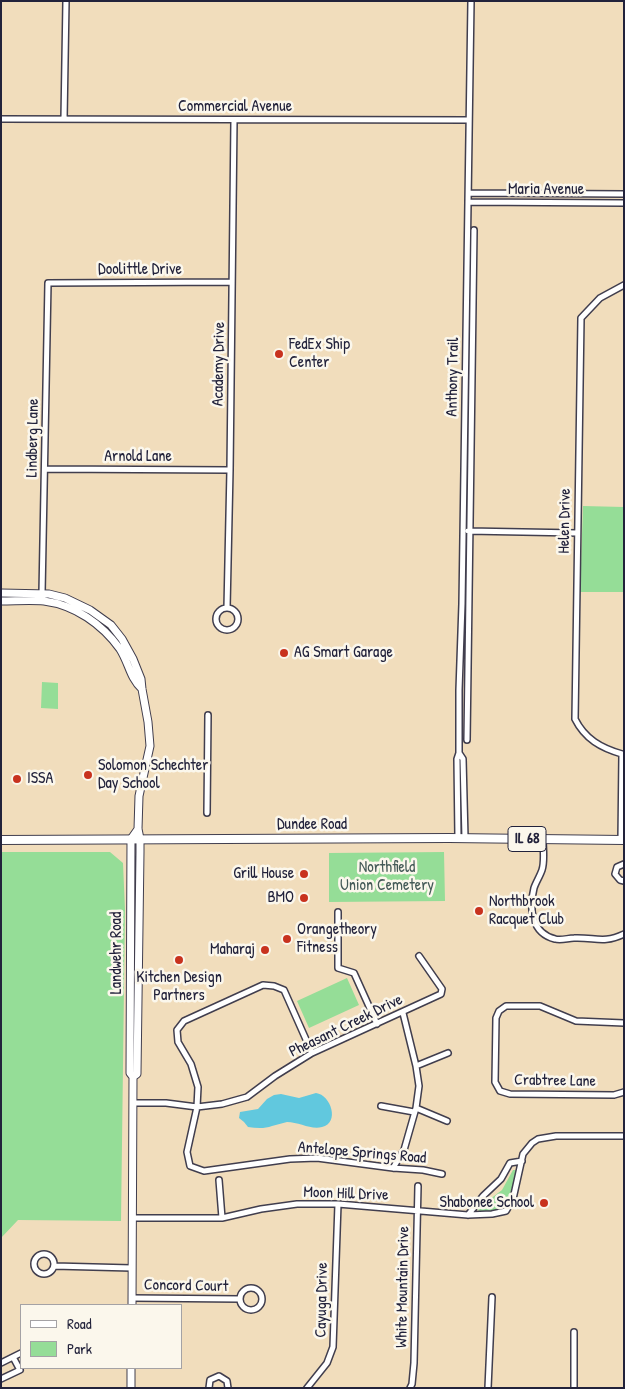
<!DOCTYPE html>
<style>
body{margin:0}
#map{position:relative;width:625px;height:1389px;overflow:hidden;background:#f1ddbc;font-family:"Patrick Hand",sans-serif}
canvas{display:block}
.frame{position:absolute;inset:0;border:2px solid #22223b;pointer-events:none}
.legend{position:absolute;left:20px;top:1304px;width:162px;height:65px;box-sizing:border-box;background:#fbf7ec;border:1px solid #a4a2a5;margin:0;padding:6px 9px;list-style:none;font-size:15px;color:#22223b}
.legend li{display:flex;align-items:center;gap:10px;height:25px}
.legend b{width:25px;border:1px solid #a4a2a5}
</style>
<div id="map">
<canvas width="625" height="1389"></canvas>
<div class="frame"></div>
<ul class="legend">
<li><b style="height:6px;background:#fff"></b>Road</li>
<li><b style="height:14px;background:#95dd97"></b>Park</li>
</ul>
</div>
<script>
const ctx = document.querySelector('canvas').getContext('2d');
ctx.lineJoin = 'round';
function fill(path, color) { ctx.fillStyle = color; ctx.fill(path, 'evenodd'); }
function trace(path, color, width, dash) { ctx.strokeStyle = color; ctx.lineWidth = width; ctx.lineCap = dash ? 'butt' : 'round'; ctx.setLineDash(dash || []); ctx.stroke(path); }
function write(font, color, halo, rows, align = 'center') {
  ctx.font = font + ' "Patrick Hand",sans-serif'; ctx.lineWidth = 5; ctx.setLineDash([]); ctx.textBaseline = 'middle'; ctx.strokeStyle = halo; ctx.fillStyle = color; for (const [text, x, y, turn = 0] of rows) {
    ctx.save(); ctx.translate(x, y); ctx.rotate((+turn || 0) * Math.PI / 180); ctx.textAlign = isNaN(turn) ? turn : align; if (halo) ctx.strokeText(text, 0, 0); ctx.fillText(text, 0, 0); ctx.restore();
  }
}
fill(new Path2D(`
 M583,506l41,1v85h-44z
 M42,682l16,1v26l-17,-1z
 M1,852h109l13,11 2,47 -4,311 -103,-1 -17,18z
 M444,852l1,49 -116,1v-49z
 M347,978l12,27 -50,23 -12,-27z
 M513,1170h3c-5,23 -7,45 -37,41l-2,-3 4,1 4,-6 17,-13z`), '#95dd97');
fill(new Path2D(`
 M316,1093c15,2 24,30 6,34 -11,3 -23,-5 -35,-5 -5,1 -10,3 -15,4 -8,3 -16,2 -24,1l-4,-5 -5,-4 1,-6 18,-3 9,-10 7,-4 7,-1 18,4z`), '#61c8de');
const street = new Path2D(`
 M1,119l468,1
 M64,119l2,-118
 M469,193l155,1
 M469,202l155,1
 M45,469l185,1
 M468,531l109,2
 M42,593l6,-310 184,-1
 M227,608l3,-138 4,-350
 M216 619a11 11 0 1 1 22 0a11 11 0 1 1-22 0Z
 M467,740l7,-510
 M459,753v-63l3,-86 9,-603
 M622,754c-21,-6 -37,-15 -47,-35l6,-401 19,-20 24,-13
 M207,813l1,-98
 M458,838l-1,-79 2,-6 4,6 2,79
 M543,839c0,10 2,22 -1,31 -2,6 -6,12 -8,18 -5,20 -3,45 21,51 6,2 13,-1 19,-1 21,-1 29,6 50,-4
 M621,840l1,-86
 M624,864l-7,3 -2,7 5,6 4,1
 M338,912v56l16,5 23,51
 M624,1023l-48,-2 -36,-15h-34l-7,5 -3,7 -1,64 5,9 10,3 104,1 10,-3
 M312,1053l-28,-63 -10,-4 -11,-1 -79,36 -7,9 1,12 13,22 7,23 -1,20 -10,45 3,14 14,5 86,-12 27,-1 76,10 30,2 19,4
 M416,1066l32,-13
 M133,1103h33l31,4 25,-3 25,-7 28,-21 37,-23 129,-59 1,-5 -23,-33
 M381,1106l33,6
 M416,1108l31,13
 M393,1168l11,-18 12,-42 3,-22 -3,-20 -13,-53
 M219,1180l3,38
 M468,1215l15,-19 18,-17 9,-16 12,-2
 M133,1218h89l39,-9 36,-5h41l130,11 24,-1 14,-3 7,-12 10,-45 9,-11 6,-4 18,-3h68
 M34 1264a10 10 0 1 1 20 0a10 10 0 1 1-20 0Z
 M54,1266l78,2
 M240 1299a11 11 0 1 1 22 0a11 11 0 1 1-22 0Z
 M132,1298l108,1
 M574,1332v56
 M1,1363l20,-10
 M1,1379l19,-9 -7,-13
 M209,1388l1,-8 9,-4 8,5 1,7
 M307,1388l20,-25 6,-16 5,-143
 M410,1388l2,-4 2,-21 4,-177
 M488,1388l4,-91`);
const secondary = new Path2D(`
 M1,593l48,1 16,4 25,12 21,15 11,14 11,20 8,20 1,10 6,33 2,24 -11,50 -1,33 2,10v13l-3,222 -4,3 -3,-4 1,-234 7,-10
 M1,601c14,0 29,-1 43,0 31,4 58,23 76,48 9,14 10,29 22,40
 M132,1305l1,-228
 M131,1388v-20`);
const primary = new Path2D(`
 M1,840l448,-2 175,2`);
trace(street, '#413e4e', 8);
trace(secondary, '#413e4e', 9);
trace(primary, '#413e4e', 10);
trace(street, '#fff', 5);
trace(secondary, '#fff', 7);
trace(primary, '#fff', 8);
for (const [x, y, r, color] of [
 [279,354,5,"#c8321e"],
 [284,653,5,"#c8321e"],
 [88,775,5,"#c8321e"],
 [17,779,5,"#c8321e"],
 [304,874,5,"#c8321e"],
 [304,898,5,"#c8321e"],
 [479,911,5,"#c8321e"],
 [287,939,5,"#c8321e"],
 [265,950,5,"#c8321e"],
 [179,960,5,"#c8321e"],
 [544,1203,5,"#c8321e"]
]) { const dot = new Path2D(); dot.arc(x, y, r, 0, 2 * Math.PI); ctx.fillStyle = color; ctx.fill(dot); trace(dot, '#fbf7ec', 2); }
for (const [x, y, w] of [
 [527,839,38]
]) { const box = new Path2D(); box.roundRect(x - w / 2, y - 12.5, w, 25, 4); ctx.fillStyle = '#fbf7ec'; ctx.fill(box); trace(box, '#22223b', 1); }
write('bold 15px', '#22223b', null, [
 ["IL 68",527,839]
]);
write('16px', '#22223b', '#fbf7ec', [
 ["Commercial Avenue",235,107],
 ["Maria Avenue",546,190],
 ["Doolittle Drive",140,270],
 ["Academy Drive",219,364,-89],
 ["Anthony Trail",453,377,-89],
 ["Lindberg Lane",33,438,-89],
 ["Arnold Lane",138,457],
 ["Helen Drive",565,521,-89],
 ["Dundee Road",312,825],
 ["Landwehr Road",117,953,-90],
 ["Pheasant Creek Drive",346,1026,-26],
 ["Crabtree Lane",555,1081,1],
 ["Antelope Springs Road",362,1153,5],
 ["Moon Hill Drive",346,1194,2],
 ["Concord Court",186,1286,1],
 ["White Mountain Drive",403,1287,-89],
 ["Cayuga Drive",322,1300,-89]
]);
write('16px', '#22223b', '#fbf7ec', [
 ["FedEx Ship",289,345],
 ["Center",289,363],
 ["AG Smart Garage",294,653],
 ["Solomon Schechter",98,766],
 ["Day School",98,784],
 ["ISSA",27,779],
 ["Grill House",294,874,"right"],
 ["BMO",294,898,"right"],
 ["Northbrook",489,902],
 ["Racquet Club",489,920],
 ["Orangetheory",297,930],
 ["Fitness",297,948],
 ["Maharaj",255,950,"right"],
 ["Kitchen Design",179,978,"center"],
 ["Partners",179,996,"center"],
 ["Shabonee School",534,1203,"right"]
], 'left');
write('16px', '#445a57', '#fbf7ec', [
 ["Northfield",387,868],
 ["Union Cemetery",387,886]
]);
</script>
